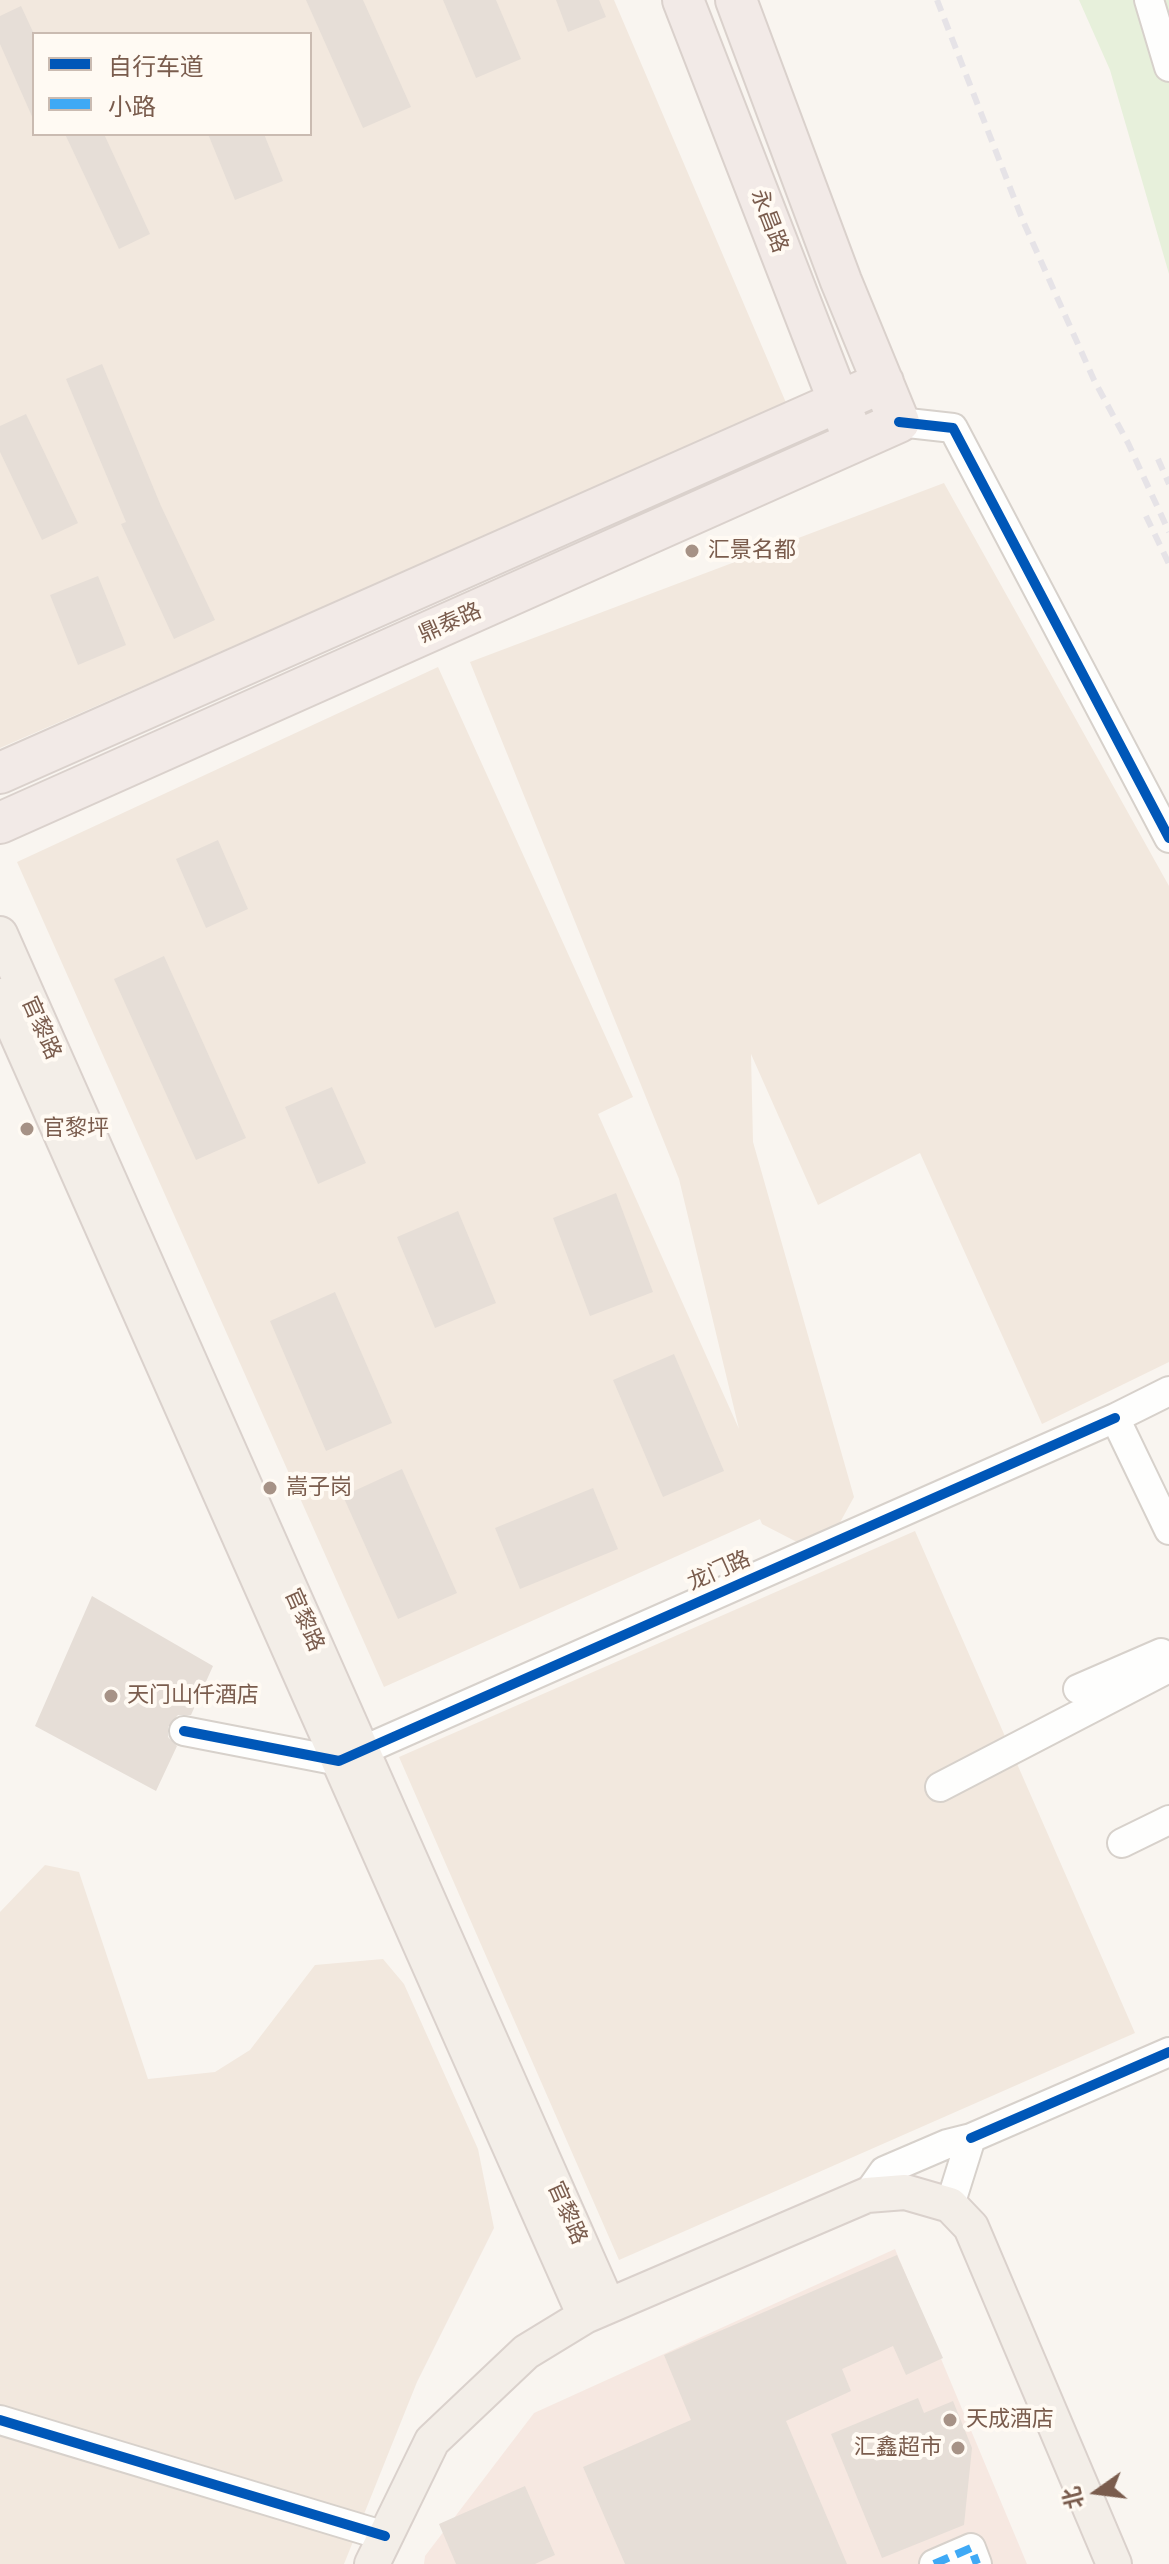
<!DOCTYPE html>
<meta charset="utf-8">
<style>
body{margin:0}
#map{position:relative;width:1169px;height:2564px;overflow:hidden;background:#f9f5f0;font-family:"Work Sans","Noto Sans SC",sans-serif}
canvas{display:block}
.legend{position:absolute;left:32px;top:32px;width:280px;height:104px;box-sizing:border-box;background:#fffaf3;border:2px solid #cabbb1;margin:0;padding:10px 14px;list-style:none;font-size:24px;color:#7a5c4d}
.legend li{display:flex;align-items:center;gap:16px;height:40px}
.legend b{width:40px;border:2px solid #cabbb1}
.north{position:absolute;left:1057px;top:2452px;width:80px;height:80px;-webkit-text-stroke:6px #fffaf3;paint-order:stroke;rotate:256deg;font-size:22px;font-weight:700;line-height:32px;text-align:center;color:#7a5c4d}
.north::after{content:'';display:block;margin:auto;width:28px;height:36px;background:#7a5c4d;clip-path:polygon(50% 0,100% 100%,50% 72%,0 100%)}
</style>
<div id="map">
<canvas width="1169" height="2564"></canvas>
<ul class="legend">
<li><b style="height:10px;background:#0057b8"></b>自行车道</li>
<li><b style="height:10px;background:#3fa9f5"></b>小路</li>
</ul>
<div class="north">北</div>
</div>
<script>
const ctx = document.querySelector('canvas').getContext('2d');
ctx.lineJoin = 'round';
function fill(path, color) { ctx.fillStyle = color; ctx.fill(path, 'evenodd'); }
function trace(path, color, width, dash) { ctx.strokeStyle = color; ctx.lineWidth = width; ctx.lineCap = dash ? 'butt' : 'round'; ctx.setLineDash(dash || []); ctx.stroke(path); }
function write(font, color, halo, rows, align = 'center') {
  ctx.font = font + ' "Work Sans","Noto Sans SC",sans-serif'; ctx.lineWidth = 8; ctx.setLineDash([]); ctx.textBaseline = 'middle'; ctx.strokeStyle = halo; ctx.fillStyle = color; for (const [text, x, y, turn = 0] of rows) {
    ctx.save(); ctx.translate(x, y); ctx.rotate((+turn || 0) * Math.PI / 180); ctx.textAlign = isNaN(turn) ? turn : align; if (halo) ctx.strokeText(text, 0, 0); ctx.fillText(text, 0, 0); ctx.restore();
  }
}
fill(new Path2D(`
 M0,0h614l173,405 -787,343zM34,34h276v100h-276z
 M944,483l225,403v476l-127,62 -122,-271 -102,52 -67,-151 2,88 101,355 -32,58 -60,-31 -2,-5 -376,168 -367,-825 421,-195 195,430 -35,17 141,315 -60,-250 -209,-517z
 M915,1531l220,502 -516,227 -220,-503z
 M45,1865l34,7 69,207 67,-7 35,-22 65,-85 68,-6 21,25 74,165 16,79 -77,154 -73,182h-344v-652z`), '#f2e8de');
fill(new Path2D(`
 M895,2249l132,315h-603l1,-8 109,-143z`), '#f6e8e1');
fill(new Path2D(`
 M1079,0h90v274l-59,-204z`), '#e7f0db');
fill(new Path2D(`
 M306,0h57l48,107 -48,21z
 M443,0h53l25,59 -45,19z
 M556,0h43l7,17 -38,15z
 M21,6l13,28v87l-34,-77v-28z
 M65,134h39l46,100 -31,15z
 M208,134h56l19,47 -48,19z
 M102,364l59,142 54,114 -41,19 -53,-115 5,-2 -60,-143z
 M26,414l52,109 -36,17 -42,-88v-26z
 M98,576l28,69 -48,20 -28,-70z
 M218,840l30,69 -42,19 -30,-69z
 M164,956l82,182 -50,22 -82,-181z
 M332,1087l34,76 -48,21 -33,-77z
 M616,1193l37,99 -63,24 -37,-98z
 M458,1211l38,92 -61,25 -38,-91z
 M335,1292l57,131 -66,28 -56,-130z
 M674,1354l50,117 -61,26 -50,-117z
 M402,1469l55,124 -59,26 -55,-123z
 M593,1488l25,61 -98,40 -25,-61z
 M92,1596l121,70 -22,49h-13l-10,12v10l9,9 -21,45 -121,-65z
 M897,2255l46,103 -37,17 -13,-29 -51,23 9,22 -65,30 61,143h-222l-42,-97 108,-47 -27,-65z
 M918,2398l6,15 29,-12 19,47 -8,77 -82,33 -51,-124z
 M525,2486l30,69 -20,9h-79l-17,-40z`), '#e6ded7');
const minor = new Path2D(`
 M1149,0l20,67
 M899,422l54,6 216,410
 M1169,1391l-54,27 54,112
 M1078,1689l83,-36
 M184,1731l155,30 776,-343
 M940,1787l229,-119
 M1122,1843l47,-23
 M971,2138l198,-86
 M867,2195l17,-24 63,-27 24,-6 -21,67
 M0,2420l385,116
 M934,2564l37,-16 6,16`);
const major = new Path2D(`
 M0,934l608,1372
 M0,996l585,1320
 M372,2564l60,-123 94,-89 59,-36 282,-121 38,-3 45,13 21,22 143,337`);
const highway = new Path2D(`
 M683,0l165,425
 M0,773l883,-391
 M0,823l899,-401 -58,-141 -105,-281`);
trace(minor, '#d7d1cb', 32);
trace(major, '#dad1cc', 38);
trace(highway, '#dad1cc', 44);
trace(minor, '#fefefd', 28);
trace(major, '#f3eee8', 34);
trace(highway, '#f2eae7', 40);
trace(new Path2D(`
 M937,0l86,221 71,159 34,63 41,89
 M1158,459l11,25
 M1146,516l23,48`), '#e6e3e7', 6, [12, 8]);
trace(new Path2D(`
 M934,2564l37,-16 6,16`), '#3fa9f5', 8, [16, 8]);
trace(new Path2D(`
 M899,422l54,6 216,410
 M184,1731l155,30 776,-343
 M971,2138l198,-86
 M0,2420l385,116`), '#0057b8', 10);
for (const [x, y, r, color] of [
 [692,551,8,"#a69286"],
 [27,1129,8,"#a69286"],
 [270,1488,8,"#a69286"],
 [111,1696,8,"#a69286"],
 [950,2420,8,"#a69286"],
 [958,2448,8,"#a69286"]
]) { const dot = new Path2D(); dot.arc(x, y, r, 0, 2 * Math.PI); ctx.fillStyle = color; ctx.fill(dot); trace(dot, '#fffaf3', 3); }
write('22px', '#7a5c4d', '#fffaf3', [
 ["永昌路",769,221,69],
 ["鼎泰路",450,623,-24],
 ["官黎路",41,1028,66],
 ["龙门路",719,1571,-24],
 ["官黎路",304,1620,66],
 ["官黎路",567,2213,66]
]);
write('22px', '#7a5c4d', '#fffaf3', [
 ["汇景名都",708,551],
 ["官黎坪",43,1129],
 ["嵩子岗",286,1488],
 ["天门山仟酒店",127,1696],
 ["天成酒店",966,2420],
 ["汇鑫超市",942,2448,"right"]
], 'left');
</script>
